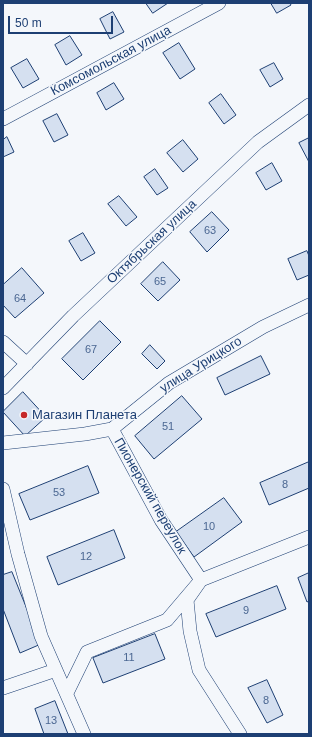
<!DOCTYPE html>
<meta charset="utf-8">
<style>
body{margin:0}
#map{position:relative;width:312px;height:737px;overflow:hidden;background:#f4f7fb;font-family:Arial,sans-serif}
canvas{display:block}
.frame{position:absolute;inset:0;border:4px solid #1d3f73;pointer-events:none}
.scale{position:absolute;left:8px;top:16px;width:105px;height:18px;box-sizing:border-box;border:2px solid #1d3f73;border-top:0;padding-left:5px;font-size:12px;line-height:14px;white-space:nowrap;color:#1d3f73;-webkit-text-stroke:3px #f4f7fb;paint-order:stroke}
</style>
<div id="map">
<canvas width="312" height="737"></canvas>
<div class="frame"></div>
<div class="scale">50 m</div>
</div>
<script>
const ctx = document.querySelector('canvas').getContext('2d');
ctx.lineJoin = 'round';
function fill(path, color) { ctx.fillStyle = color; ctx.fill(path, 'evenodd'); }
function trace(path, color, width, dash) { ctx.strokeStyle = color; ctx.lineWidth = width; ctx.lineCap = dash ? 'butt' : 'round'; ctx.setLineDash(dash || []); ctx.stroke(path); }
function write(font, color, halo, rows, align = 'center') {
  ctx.font = font + ' Arial,sans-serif'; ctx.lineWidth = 3; ctx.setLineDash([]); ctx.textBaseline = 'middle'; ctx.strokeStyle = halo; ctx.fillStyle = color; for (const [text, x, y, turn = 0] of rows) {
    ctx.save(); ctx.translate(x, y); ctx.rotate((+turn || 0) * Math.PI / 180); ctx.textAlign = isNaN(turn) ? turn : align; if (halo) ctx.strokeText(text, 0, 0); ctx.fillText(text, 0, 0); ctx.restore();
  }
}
const building = new Path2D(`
 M146,3h22l-15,10z
 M271,3h19l1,2 -14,8z
 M113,12l11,20 -14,7 -10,-20z
 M70,36l12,19 -16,10 -11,-20z
 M179,43l16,26 -15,10 -17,-26z
 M27,59l12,20 -16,9 -12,-20z
 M274,63l9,16 -13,8 -10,-17z
 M114,83l10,16 -18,11 -9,-17z
 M221,94l15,21 -12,9 -15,-21z
 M57,114l11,21 -14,7 -11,-21z
 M7,137l7,15 -11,5v-17z
 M309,138v24l-10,-19z
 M183,140l15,19 -15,13 -16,-19z
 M272,163l10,18 -16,9 -10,-17z
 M155,169l13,19 -11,7 -13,-18z
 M119,196l18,21 -11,9 -18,-22z
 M212,212l17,18 -22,22 -17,-20z
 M83,233l12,20 -14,8 -12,-20z
 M307,251l2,5v19l-12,5 -9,-21z
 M163,262l17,18 -22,21 -17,-17z
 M22,268l22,25 -29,25 -12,-13v-20z
 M100,321l21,21 -38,38 -21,-21z
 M150,345l15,16 -8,8 -15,-15z
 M261,356l9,18 -45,21 -8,-17z
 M23,392l23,25 -21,19 -22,-24z
 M182,396l20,23 -48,40 -19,-23z
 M309,462v26l-40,17 -9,-22z
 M88,466l11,27 -69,27 -11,-26z
 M224,498l18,24 -48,35 -18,-25z
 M114,530l11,28 -67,27 -11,-28z
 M12,572l29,72 -21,9 -17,-44v-34z
 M309,573v28l-2,1 -9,-24z
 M277,586l9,23 -70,28 -10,-23z
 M155,634l10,25 -62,24 -10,-25z
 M267,680l16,35 -16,8 -19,-35z
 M55,701l13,33h-24l-9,-25z`);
fill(building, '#d5e0f0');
trace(building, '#1d3f73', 1);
const minor = new Path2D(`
 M3,119l216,-116
 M3,342l24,22
 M3,388l70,-72 185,-174 51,-37
 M112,429l49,91 40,60 -14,20 3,31 9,39 41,64
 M3,443l82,-9 27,-5 57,-46 94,-56 46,-22
 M3,489l15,65 23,82 43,98
 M3,688l53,-18
 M67,693l20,-41 80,-32 34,-40 108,-43`);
trace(minor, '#1d3f73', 14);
trace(minor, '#f4f7fb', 13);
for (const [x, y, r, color] of [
 [24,415,4,"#c62828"]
]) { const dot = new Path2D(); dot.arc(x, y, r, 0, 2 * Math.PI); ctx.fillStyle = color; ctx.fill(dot); trace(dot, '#f4f7fb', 1.5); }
write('11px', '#4b6792', null, [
 ["63",210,231],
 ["65",160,282],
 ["64",20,299],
 ["67",91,350],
 ["51",168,427],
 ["8",285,485],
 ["53",59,493],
 ["10",209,527],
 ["12",86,557],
 ["9",246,611],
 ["11",129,658],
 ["8",266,701],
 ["13",51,721]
]);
write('13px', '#1d3f73', '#f4f7fb', [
 ["Комсомольская улица",111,61,-28],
 ["Октябрьская улица",152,242,-43],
 ["улица Урицкого",201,365,-32],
 ["Пионерский переулок",150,496,60]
]);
write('13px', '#1d3f73', '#f4f7fb', [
 ["Магазин Планета",32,415]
], 'left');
</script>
